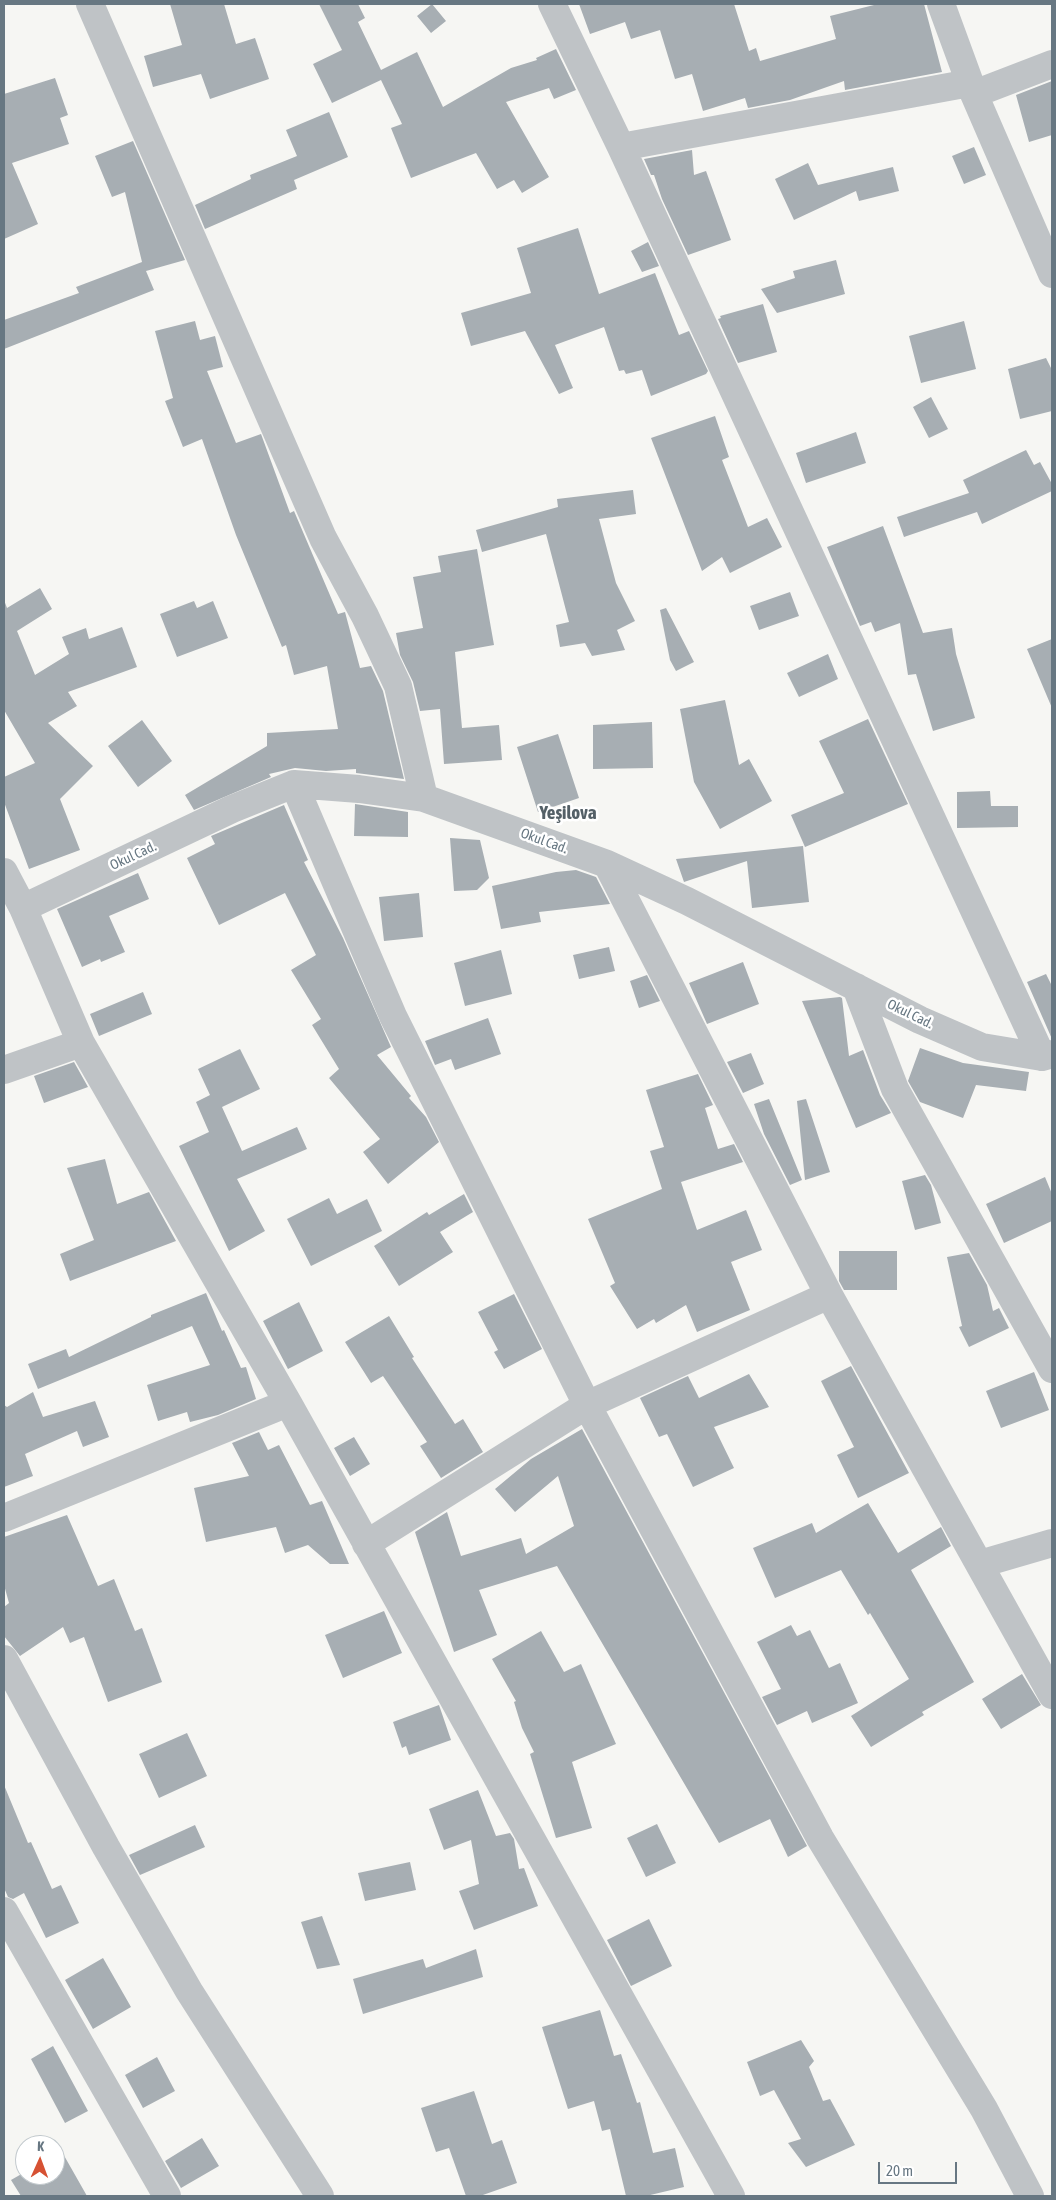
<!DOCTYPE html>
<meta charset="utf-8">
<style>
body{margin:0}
#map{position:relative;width:1056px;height:2200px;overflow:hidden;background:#f6f6f3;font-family:"Asap Condensed",sans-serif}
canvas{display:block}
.frame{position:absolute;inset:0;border:5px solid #677782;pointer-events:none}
.north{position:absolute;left:15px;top:2135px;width:50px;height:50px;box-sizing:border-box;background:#fff;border:1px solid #c2c9cd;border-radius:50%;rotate:2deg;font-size:14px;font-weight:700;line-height:20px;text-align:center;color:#677782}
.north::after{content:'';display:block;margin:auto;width:18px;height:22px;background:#d65133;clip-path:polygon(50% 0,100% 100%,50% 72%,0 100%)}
.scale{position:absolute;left:878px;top:2162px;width:79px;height:22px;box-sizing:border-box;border:2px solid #677782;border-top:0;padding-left:6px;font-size:15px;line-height:18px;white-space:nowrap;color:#677782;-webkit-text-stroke:4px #fff;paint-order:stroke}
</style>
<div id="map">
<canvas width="1056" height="2200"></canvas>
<div class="frame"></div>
<div class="north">K</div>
<div class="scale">20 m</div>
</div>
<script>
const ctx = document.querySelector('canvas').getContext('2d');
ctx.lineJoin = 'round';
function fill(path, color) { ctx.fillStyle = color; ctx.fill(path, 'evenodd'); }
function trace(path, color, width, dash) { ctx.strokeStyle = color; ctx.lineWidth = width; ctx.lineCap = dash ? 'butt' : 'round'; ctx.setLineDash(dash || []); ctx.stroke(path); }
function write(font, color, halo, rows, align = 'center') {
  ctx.font = font + ' "Asap Condensed",sans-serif'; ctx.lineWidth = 5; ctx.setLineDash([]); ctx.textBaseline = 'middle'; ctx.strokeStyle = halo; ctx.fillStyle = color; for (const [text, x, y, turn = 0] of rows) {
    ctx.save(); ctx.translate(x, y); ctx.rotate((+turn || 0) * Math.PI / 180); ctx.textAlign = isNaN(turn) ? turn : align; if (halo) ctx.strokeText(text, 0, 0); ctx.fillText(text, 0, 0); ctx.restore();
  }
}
fill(new Path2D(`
 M170,4h54l12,40 19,-6 14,41 -59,20 -9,-25 -48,13 -9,-31 38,-11z
 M319,4h39l7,14 -7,4 23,48 36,-18 26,55 68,-39 26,-8 -1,-2 20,-9 20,41 -22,9 -5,-11 -43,14 43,75 -27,16 -8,-13 -17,9 -21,-36 -65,25 -20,-50 11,-4 -21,-44 -49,23 -19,-39 29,-14z
 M432,4l14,17 -15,12 -14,-17z
 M579,4h155l15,47 7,-3 4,13 76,-22 -6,-23 48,-12h46l18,68 -97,18 -1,-9 -54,19 -42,8 -3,-10 -42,13 -11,-37 -17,5 -15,-49 -29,9 -6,-17 -35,12z
 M55,78l13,37 -8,3 9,26 -57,19 26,61 -34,15v-145z
 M1052,81v54l-23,7 -13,-47z
 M329,112l19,45 -54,23 3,9 -92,40 -10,-24 56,-26 -1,-4 47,-19 -11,-26z
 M133,141l52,119 -39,11 8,19 -150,59v-29l75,-27 -3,-6 66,-25 -17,-70 -13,5 -17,-41z
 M974,147l12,28 -22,9 -12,-28z
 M692,150l2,25 12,-4 25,69 -43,15 -26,-56 -8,-24h-3l-7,-16z
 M808,163l10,22 75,-18 6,24 -40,10 -3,-10 -62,29 -19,-41z
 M578,228l21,66 56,-21 24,62 10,-4 19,40 -2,3 -55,22 -9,-26 -16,4 -2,-4 -5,1 -15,-44 -49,18 18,43 -14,6 -34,-63 -54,15 -10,-33 70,-20 -14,-45z
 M648,242l11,24 -17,6 -11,-21z
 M836,260l9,34 -68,19 -16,-24 34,-11 -2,-7z
 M763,304l14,48 -39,11 -20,-44 3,-1 -1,-2z
 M195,321l5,19 15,-4 8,31 -16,4 29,72 25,-9 29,79 4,-2 44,103 7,-2 15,56 11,-2 12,25 21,88 -48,-6v-4l-30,2 -31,-3 -26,6 2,3 -77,33 -9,-15 82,-49v-13l71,-4 -11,-63 -33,9 -8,-30 -4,2 -46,-112 -34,-96 -19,8 -18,-46 8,-3 -18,-67z
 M964,321l12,48 -55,14 -12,-47z
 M1046,358l6,12v41l-32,8 -12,-50z
 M931,397l17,32 -19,9 -16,-31z
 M715,416l14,41 -7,3 26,67 19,-9 15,29 -52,26 -8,-16 -20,14 -51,-133z
 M856,432l10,31 -60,20 -10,-30z
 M1026,450l8,15 6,-3 12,22v7l-70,33 -5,-12 -73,25 -7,-20 72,-24 -6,-13z
 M633,490l3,24 -37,5 17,64 19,38 -18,9 8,20 -33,6 -7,-13 -25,4 -4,-22 13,-3 -23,-88 -64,18 -6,-22 82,-23 -1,-8z
 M883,526l40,107 29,-5 4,26 19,64 -42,13 -17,-57 -8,1 -8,-52 -25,9 -4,-10 -11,4 -33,-79z
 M477,549l17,96 -39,7 7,76 37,-3 3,35 -58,4 -4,-55 -20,2 -7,-29 -13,-27 -4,-22 27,-5 -10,-51 28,-5 -3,-16z
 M40,588l12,21 -35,22 18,44 34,-21 -7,-17 24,-9 3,11 33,-12 15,40 -69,25 9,14 -29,17 45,43 -33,33 20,51 -51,19 -25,-67v-25l31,-14 -31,-53v-110l3,8z
 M790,592l9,24 -40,14 -9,-24z
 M194,601l3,7 16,-7 15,37 -51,19 -17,-43z
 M666,608l28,54 -18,9 -6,-11 -10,-50z
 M1052,639v69l-25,-59z
 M828,654l10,25 -39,18 -12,-24z
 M725,700l14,65 10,-6 23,42 -52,28 -26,-47 -14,-73z
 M868,719l40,85 -103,43 -14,-32 53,-22 -25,-52z
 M142,720l30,41 -34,26 -30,-41z
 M652,722l1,46 -60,1v-44z
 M558,734l21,64 -41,14 -21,-65z
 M990,791l1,15h27v21l-61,1v-36z
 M355,804l53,8v25l-54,-1z
 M284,805l24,55 -4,2 39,76 48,109 -14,8 34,41 -2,2 17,19 13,25 -51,42 -25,-32 17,-13 -51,-61 10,-9 -27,-44 9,-6 -30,-49 25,-15 -31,-62 -66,32 -32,-67 28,-14 -4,-8z
 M450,838l30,2 9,38 -12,12 -23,1z
 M803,846l6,56 -57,6 -5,-47 -63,21 -8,-23z
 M576,870l20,7 14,27 -71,8 2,10 -40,7 -9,-43 64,-14z
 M138,873l11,26 -40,17 16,36 -24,10 -1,-3 -18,8 -25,-58z
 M419,893l4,44 -39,4 -5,-44z
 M609,947l6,24 -36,8 -6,-24z
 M501,950l11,44 -47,12 -11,-43z
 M743,962l16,42 -52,20 -18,-41z
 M1046,974l6,12v53l-25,-57z
 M647,975l13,26 -21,7 -9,-27z
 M143,992l9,22 -53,22 -9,-22z
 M840,997l2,1 7,58 14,-6 17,45 11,18 -35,15 -54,-127z
 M488,1018l13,36 -46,16 -4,-11 -16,6 -10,-24z
 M920,1048l43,15 66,9 -3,19 -50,-6 -13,33 -43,-16 -12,-21z
 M240,1049l20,40 -38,18 20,44 55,-24 10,22 -70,30 28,52 -36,20 -50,-105 30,-14 -13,-30 14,-7 -12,-26z
 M751,1053l13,31 -21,9 -16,-31z
 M74,1062l14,25 -44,16 -10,-27z
 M698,1074l15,31 -8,3 13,41 16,-5 9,18 -62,20 16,48 49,-20 16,40 -31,12 19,48 -53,22 -11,-27 -30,18 -2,-4 -17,10 -27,-43 5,-3 -27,-64 74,-30 -12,-38 14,-4 -18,-57z
 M769,1099l33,81 -12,5 -26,-51 -10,-30z
 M806,1099l24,73 -25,8 -8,-79z
 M105,1159l12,45 32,-12 27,49 -106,40 -10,-27 34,-14 -27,-72z
 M925,1175l6,10 10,38 -26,7 -13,-49z
 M1045,1177l7,17v27l-48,22 -18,-39z
 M464,1194l9,18 -33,20 13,20 -54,34 -25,-40 53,-34 2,3z
 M329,1198l8,16 30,-15 15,32 -71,35 -24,-47z
 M839,1251h58v39h-53l-5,-9z
 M969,1253l18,32 6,26 6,-3 10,20 -40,19 -10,-20 3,-1 -15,-69z
 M206,1293l16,38 2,-1 17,38 5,-1 10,32 -38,16 -28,7 -3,-10 -29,9 -11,-36 63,-20 -18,-39 -154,63 -10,-25 38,-15 3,8 82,-40v-2z
 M514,1294l28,55 -38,20 -10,-17 4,-2 -20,-38z
 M299,1302l24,49 -35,18 -25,-48z
 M389,1316l25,41 -2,1 43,66 8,-5 20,33 -42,26 -21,-32 7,-4 -44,-66 -12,7 -26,-41z
 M851,1366l58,107 -51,25 -21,-43 17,-8 -33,-66z
 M1034,1372l15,38 -48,18 -15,-37z
 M749,1374l20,33 -55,20 20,41 -41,19 -26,-53 -8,3 -19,-39 48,-22 11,22z
 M33,1392l10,25 52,-16 14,36 -26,10 -6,-16 -52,23 8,22 -29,11v-82l3,2z
 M582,1429l225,417 -19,11 -18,-38 -51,24 -162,-277 -78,24 18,45 -43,17 -39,-120 32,-20 14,44 60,-18 5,16 48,-28 -16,-50 -43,36 -20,-23 36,-30z
 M259,1432l9,18 11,-5 31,60 12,-4 27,63h-19l-22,-19 -23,8 -9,-26 -70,15 -12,-54 55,-12 -17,-33z
 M354,1437l16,27 -20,12 -16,-28z
 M868,1503l30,50 43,-26 10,19 -40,24 63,112 -52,30 2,3 -53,32 -20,-31 58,-37 -39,-66 -2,2 -27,-45 -66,28 -22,-50 59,-25 4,10z
 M67,1515l31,71 16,-7 21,52 7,-3 20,54 -54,20 -24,-65 -14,6 -7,-16 -43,29 -16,-20v-29l5,-4 -5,-18v-48z
 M384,1611l18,42 -59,25 -18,-43z
 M791,1625l6,11 13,-6 19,38 11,-5 18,40 -46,20 -5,-12 -30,14 -15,-28 19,-8 -24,-47z
 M541,1631l23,41 17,-8 35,80 -44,18 20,66 -36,10 -26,-84 4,-2 -12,-24 -8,-26 2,-1 -24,-42z
 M1022,1674l19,31 -40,24 -19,-30z
 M439,1705l12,35 -42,15 -3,-9 -4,2 -9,-26z
 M187,1733l20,43 -48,22 -20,-44z
 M4,1785l24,58 3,-1 21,47 9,-4 18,38 -33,15 -22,-45 -11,6 -5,-2 -4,-9z
 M478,1790l18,46 14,-3 4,6 5,30 5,-1 14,38 -64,24 -15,-39 20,-7 -8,-44 -27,10 -15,-41z
 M657,1824l19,39 -30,14 -19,-39z
 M195,1825l10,22 -65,28 -11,-20z
 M410,1862l6,28 -51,11 -7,-28z
 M322,1916l18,49 -23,4 -16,-47z
 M649,1919l23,47 -41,20 -24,-46z
 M476,1949l7,28 -120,37 -10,-35 70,-20 3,9z
 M103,1958l28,49 -38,22 -28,-49z
 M600,2010l14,46 7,-2 16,49 3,-1 13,51 22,-5 9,39 -38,9h-20l-16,-67 -8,2 -8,-30 -26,8 -26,-82z
 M801,2040l13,21 -5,6 14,34 7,-2 25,46 -49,22 -18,-24 13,-4 -27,-49 -14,6 -13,-34z
 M53,2046l35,65 -23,12 -34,-64z
 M157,2057l18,34 -32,17 -18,-33z
 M474,2091l18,53 10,-4 15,43 -37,13h-14l-17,-48 -13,4 -15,-44z
 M202,2138l17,28 -38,22 -16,-27z
 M62,2152l25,44h-66l-10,-16 14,-8v3h30v-20z`), '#a7aeb3');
trace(new Path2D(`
 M90,4l233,534 42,78 33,70 26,112
 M552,4l69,143 421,910
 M941,4l33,90 78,180
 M974,94l78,-30
 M621,147l349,-64
 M294,784l99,232 194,389 233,433 164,271 46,87
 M607,864l222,431 223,400
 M4,872l19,36 58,135 207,360 443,793
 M23,908l209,-99 62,-25 65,5 65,9 183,66 80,37 233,119 62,27 60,10 10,-3
 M856,987l39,102 157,280
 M4,1070l77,-27
 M4,1518l284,-115
 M366,1544l221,-139 242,-110
 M980,1564l72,-21
 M4,1659l102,188 83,144 131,205
 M4,1911l163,285`), '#bfc3c6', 28);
write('14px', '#677782', '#fff', [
 ["Okul Cad.",544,841,20],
 ["Okul Cad.",133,856,-25],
 ["Okul Cad.",910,1014,26]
]);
write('bold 19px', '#546067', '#fff', [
 ["Yeşilova",568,813]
]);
</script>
